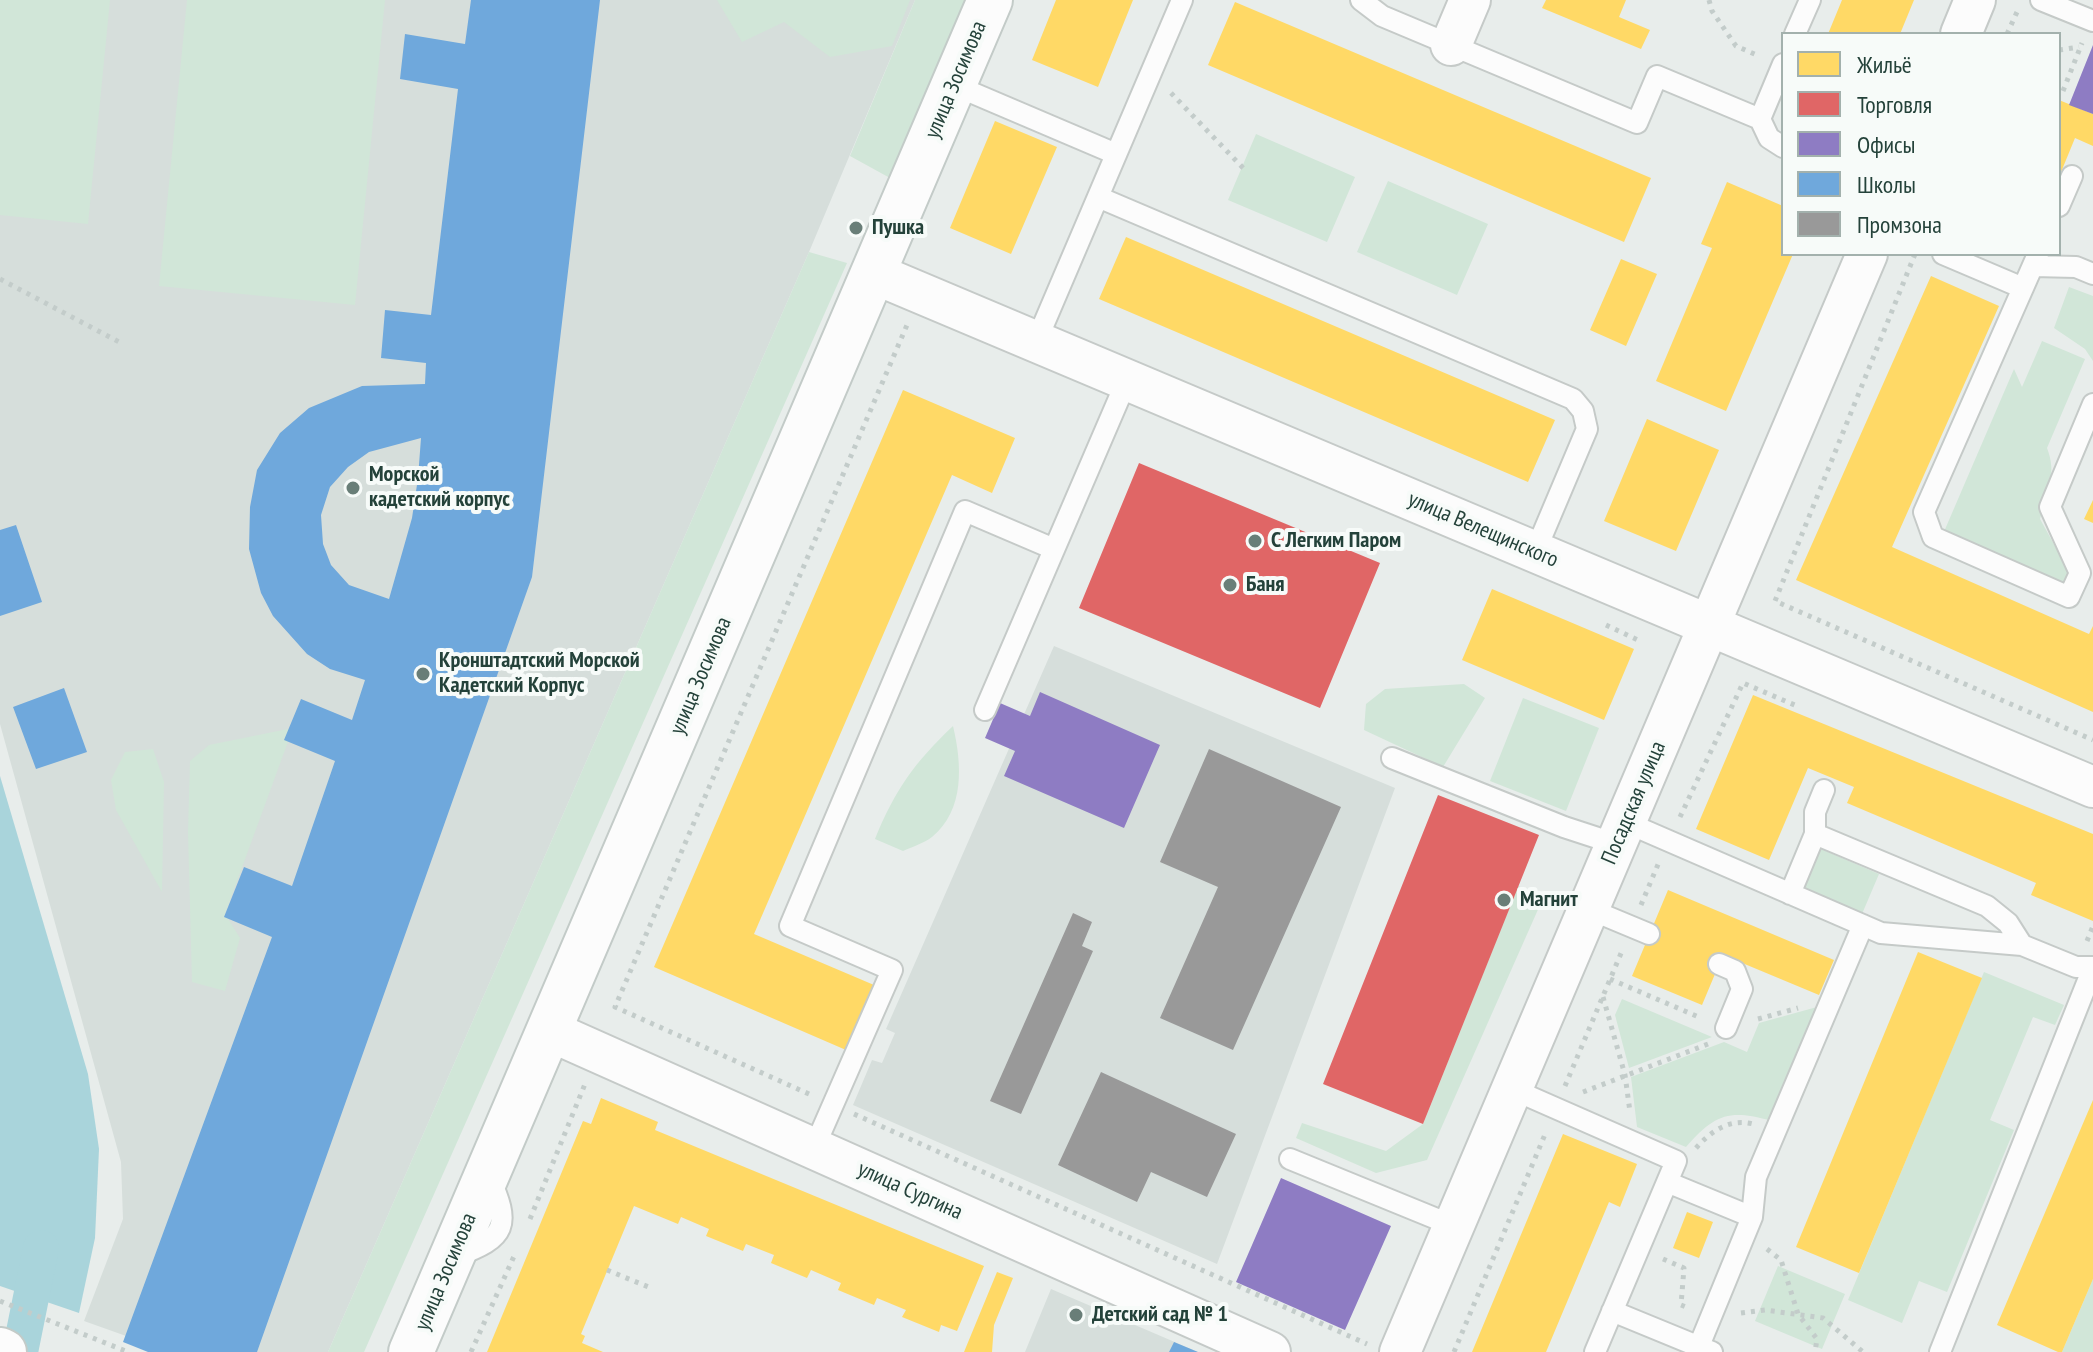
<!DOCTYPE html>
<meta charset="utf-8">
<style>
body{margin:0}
#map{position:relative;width:2093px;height:1352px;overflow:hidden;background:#e8edeb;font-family:"PT Sans Narrow",sans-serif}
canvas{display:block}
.legend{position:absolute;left:1781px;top:32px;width:280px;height:224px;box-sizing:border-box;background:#f7fbf9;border:2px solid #a3b1ad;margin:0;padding:10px 14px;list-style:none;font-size:24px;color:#24423a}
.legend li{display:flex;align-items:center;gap:16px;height:40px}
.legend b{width:40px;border:2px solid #a3b1ad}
</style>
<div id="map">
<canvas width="2093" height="1352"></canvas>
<ul class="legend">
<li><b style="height:22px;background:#ffd966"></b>Жильё</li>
<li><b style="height:22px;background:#e06666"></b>Торговля</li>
<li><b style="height:22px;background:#8e7cc3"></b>Офисы</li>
<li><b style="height:22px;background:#6fa8dc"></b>Школы</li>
<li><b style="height:22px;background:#999"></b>Промзона</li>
</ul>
</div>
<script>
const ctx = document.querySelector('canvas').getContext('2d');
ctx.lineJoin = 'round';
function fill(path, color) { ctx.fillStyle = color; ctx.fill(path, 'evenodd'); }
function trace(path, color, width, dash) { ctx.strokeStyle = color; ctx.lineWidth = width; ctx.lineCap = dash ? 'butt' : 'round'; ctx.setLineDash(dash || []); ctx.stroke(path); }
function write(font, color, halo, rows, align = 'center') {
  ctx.font = font + ' "PT Sans Narrow",sans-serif'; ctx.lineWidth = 8; ctx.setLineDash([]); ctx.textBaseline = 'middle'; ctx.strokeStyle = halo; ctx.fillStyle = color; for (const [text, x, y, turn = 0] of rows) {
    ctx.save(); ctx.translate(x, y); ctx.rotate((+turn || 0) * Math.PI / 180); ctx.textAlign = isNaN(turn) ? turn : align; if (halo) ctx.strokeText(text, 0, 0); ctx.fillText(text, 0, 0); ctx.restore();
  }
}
fill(new Path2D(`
 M0,0h915l-106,252 -481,1100h-157l-87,-31 39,-102 -2,-57 -121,-438z
 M1054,646l341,142 -178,476 -364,-159 19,-45 10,3 13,-30 -9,-4z
 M1051,1289l147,63h-173z`), '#d6dedb');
fill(new Path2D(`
 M0,0h110l-22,224 -88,-9z
 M187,0h198l-30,305 -196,-19z
 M717,0h193l-18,46 -62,11 -46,-35 -42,20z
 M915,0h50l-75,178 -40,-22z
 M1256,134l99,43 -28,65 -99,-42z
 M1388,181l100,43 -31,71 -100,-43z
 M809,252l38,11 -483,1089h-36z
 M2069,287l24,9v65l-8,-12 -31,-21z
 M2042,341l43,18 -38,89c10,25 1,45 -7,71l31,56 -5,13 -123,-54 71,-165 8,18z
 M1464,684l21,14 -42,69 -79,-37 2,-26 19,-15z
 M1523,698l76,30 -33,83 -76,-30z
 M953,726c9,38 12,84 -21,111 -8,6 -20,10 -29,14l-28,-12c20,-49 39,-76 78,-113z
 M293,728l-68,186 15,24 -15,53 -33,-9 -4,-150 2,-71 19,-16z
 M153,749l11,33 -2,110 -46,-82 -5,-30 14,-28z
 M1821,849l58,25 -17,40 -58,-26z
 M1518,886l26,10 -117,264 -51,13 -80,-35 6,-15 84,28 37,-27z
 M1984,972l80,33 -9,20 -22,-8 -43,103 24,10 -67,162 -28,-11 -17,42 -54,-23z
 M1622,999l90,38 -83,31 -14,-53z
 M1817,1007l-48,113c-41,-11 -55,-5 -83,27l-49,-20 -6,-50 93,-35 23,10 12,-29z
 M1778,1266l67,28 -23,55 -67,-28z
 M2093,1279v73h-31z`), '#d1e6d8');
fill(new Path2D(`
 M0,776l88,298 11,75 -4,89 -16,75 -79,-27z`), '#a9d4db');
fill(new Path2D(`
 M1056,0h77l-35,87 -66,-27z
 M1546,0h80l-7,17 31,13 -9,19 -99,-41z
 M1842,0h72l-14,34h-72z
 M1235,2l416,176 -27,64 -416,-177z
 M2059,100l34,14v32l-18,-8 -16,39z
 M995,121l62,26 -46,107 -61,-26z
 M1727,182l56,24v48h10l-67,157 -70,-30 56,-133 -11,-4z
 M1126,237l429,183 -27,62 -429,-183z
 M1621,259l36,15 -31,72 -36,-16z
 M1931,276l68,30 -107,241 197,87 4,-8v86l-297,-132z
 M903,390l112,48 -23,55 -40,-18 -198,459 120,51 -28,65 -192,-83z
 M1647,419l72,31 -43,101 -72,-30z
 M2093,500v23l-9,-4z
 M1492,589l142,60 -30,71 -142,-60z
 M1753,695l340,139v87l-62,-26 5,-12 -189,-80 7,-16 -46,-19 -39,92 -73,-31z
 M1668,890l166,70 -15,35 -96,-40 -21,50 -70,-29z
 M1918,952l64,26 -123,295 -63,-26z
 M601,1098l57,24 -3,8 329,136 -27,65 -16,-6 -2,7 -37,-15 4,-7 -29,-12 -3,7 -36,-15 3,-7 -30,-13 -4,8 -36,-15 3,-8 -28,-11 -3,7 -37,-15 3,-7 -28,-12 -3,7 -44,-18 -53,128 4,2 -3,7 21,9h-116l96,-231 8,3z
 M2093,1100v179l-31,73h-4l-61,-27z
 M1563,1134l74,30 -17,43 -11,-5 -63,150h-74z
 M1687,1212l26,10 -14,36 -26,-10z
 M997,1272l16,6 -19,47 -2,27h-28z`), '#ffd966');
fill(new Path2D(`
 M1139,463l241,100 -60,145 -241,-100z
 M1438,795l101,40 -116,289 -100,-40z`), '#e06666');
fill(new Path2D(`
 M2093,45v69l-24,-9z
 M1040,692l120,53 -36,83 -120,-52 11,-25 -30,-13 15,-35 30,13z
 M1281,1178l110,48 -46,104 -109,-48z`), '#8e7cc3');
fill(new Path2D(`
 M471,0h129l-68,577 -275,775h-109l-25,-10 149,-405 -48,-20 20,-50 48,19 43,-125 -51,-21 17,-41 51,21 13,-40 -35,-11 -23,-15 -34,-38 -12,-23 -12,-44 1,-42 7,-37 23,-37 29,-25 53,-22 63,-2 1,-21 -45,-5 4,-48 46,5 27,-226 -58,-10 5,-45 60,10zM421,438l-3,40 -6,40 -23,81 -40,-14 -18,-20 -8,-21 -2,-29 9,-28 18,-20 21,-15z
 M16,525l26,77 -42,14v-86z
 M64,688l23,64 -51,17 -23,-62z
 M1174,1342l24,10h-29z`), '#6fa8dc');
fill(new Path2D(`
 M1209,749l132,58 -108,243 -73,-32 58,-131 -58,-25z
 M1073,913l19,9 -10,24 11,5 -72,163 -31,-13z
 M1101,1072l135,62 -29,63 -56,-25 -14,30 -79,-37z`), '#999');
trace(new Path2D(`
 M20,1352l21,-104`), '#a9d4db', 36);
const lane = new Path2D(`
 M1361,0l21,16 255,107 20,-47 103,43 23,-55
 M2041,0l52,21
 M1795,34l15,-34
 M954,85l162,69
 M1760,119l9,19 14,9
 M1098,197l475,202 10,12 4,18 -52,123
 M2059,206l13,-30
 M1943,254l80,34
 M2038,254l-114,258 9,25 136,60 11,-24 -30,-66 43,-103
 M2033,266l43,1 17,7
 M1036,342l146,-342
 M985,710l142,-330
 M1392,758l172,69 52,17
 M1625,822l256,111 141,12 54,22h17
 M1815,834l172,72 21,17 14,22
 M1790,894l25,-60v-22l9,-22
 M1589,909l60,25
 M1719,964l16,7 7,18 -16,39
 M1512,1089l164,72 -81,191
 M814,1148l78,-178 -102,-44 175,-415 89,38
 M1290,1159l164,67
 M1667,1182l85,35
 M456,1256c51,-18 55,-31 33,-79
 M1612,1311l100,41
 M1699,1346l53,-129 4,-40 107,-252
 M1940,1352l153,-384`);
const street = new Path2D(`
 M1961,34l14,-34
 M1451,45l19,-45
 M873,273l1220,514
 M550,1031l720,321
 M1400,1352l467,-1098`);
const secondary = new Path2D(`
 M0,1350l4,2
 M411,1352l579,-1352`);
trace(lane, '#c5cac8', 24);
trace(street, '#c5cac8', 44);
trace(secondary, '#c3cbc8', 48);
trace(new Path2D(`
 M1709,0l3,11 24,35 23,10
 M2007,34l10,-22
 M2059,50l20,-3
 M2063,91l19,-48
 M1171,93l75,78
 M1915,254l-140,347 318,139
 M0,279l121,64
 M1606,625l32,15
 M1680,817l63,-134 54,23
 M1641,905l18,-43
 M2087,941l6,-15
 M1610,979l91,39
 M1603,997l22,78 5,37
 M1758,1019l40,-11
 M1565,1086l57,-135
 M1583,1092l125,-48
 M809,1094l-194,-87 292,-682
 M854,1114l513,230
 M1696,1148c15,-17 34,-30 57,-24
 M530,1219l55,-135
 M1767,1249l14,11 17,54 19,25 -2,13
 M1663,1259l21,9 -3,37 5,2
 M607,1270l44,18
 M0,1301l128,51
 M1741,1313l24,-3 58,8 40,34
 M471,1352l44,-98
 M1454,1352l92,-220`), '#c3ccca', 5, [4, 6]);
trace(lane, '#fcfcfc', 20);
trace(street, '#fcfcfc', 40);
trace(secondary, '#fcfcfc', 44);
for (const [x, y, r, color] of [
 [856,228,8,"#697e78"],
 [353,488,8,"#697e78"],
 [1255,541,8,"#697e78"],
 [1230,585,8,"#697e78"],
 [423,674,8,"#697e78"],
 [1504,900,8,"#697e78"],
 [1076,1315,8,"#697e78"]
]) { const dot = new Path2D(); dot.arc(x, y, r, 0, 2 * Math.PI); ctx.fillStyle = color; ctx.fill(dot); trace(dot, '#f7fbf9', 3); }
write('22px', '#24423a', '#f7fbf9', [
 ["улица Зосимова",956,80,-67],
 ["улица Велещинского",1483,530,23],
 ["улица Зосимова",701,676,-67],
 ["Посадская улица",1634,803,-67],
 ["улица Сургина",910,1191,24],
 ["улица Зосимова",446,1272,-67]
]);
write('bold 22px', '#24423a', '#f7fbf9', [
 ["Пушка",872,228],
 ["Морской",369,475],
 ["кадетский корпус",369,500],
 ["С Легким Паром",1271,541],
 ["Баня",1246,585],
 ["Кронштадтский Морской",439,661],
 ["Кадетский Корпус",439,686],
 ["Магнит",1520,900],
 ["Детский сад № 1",1092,1315]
], 'left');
</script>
